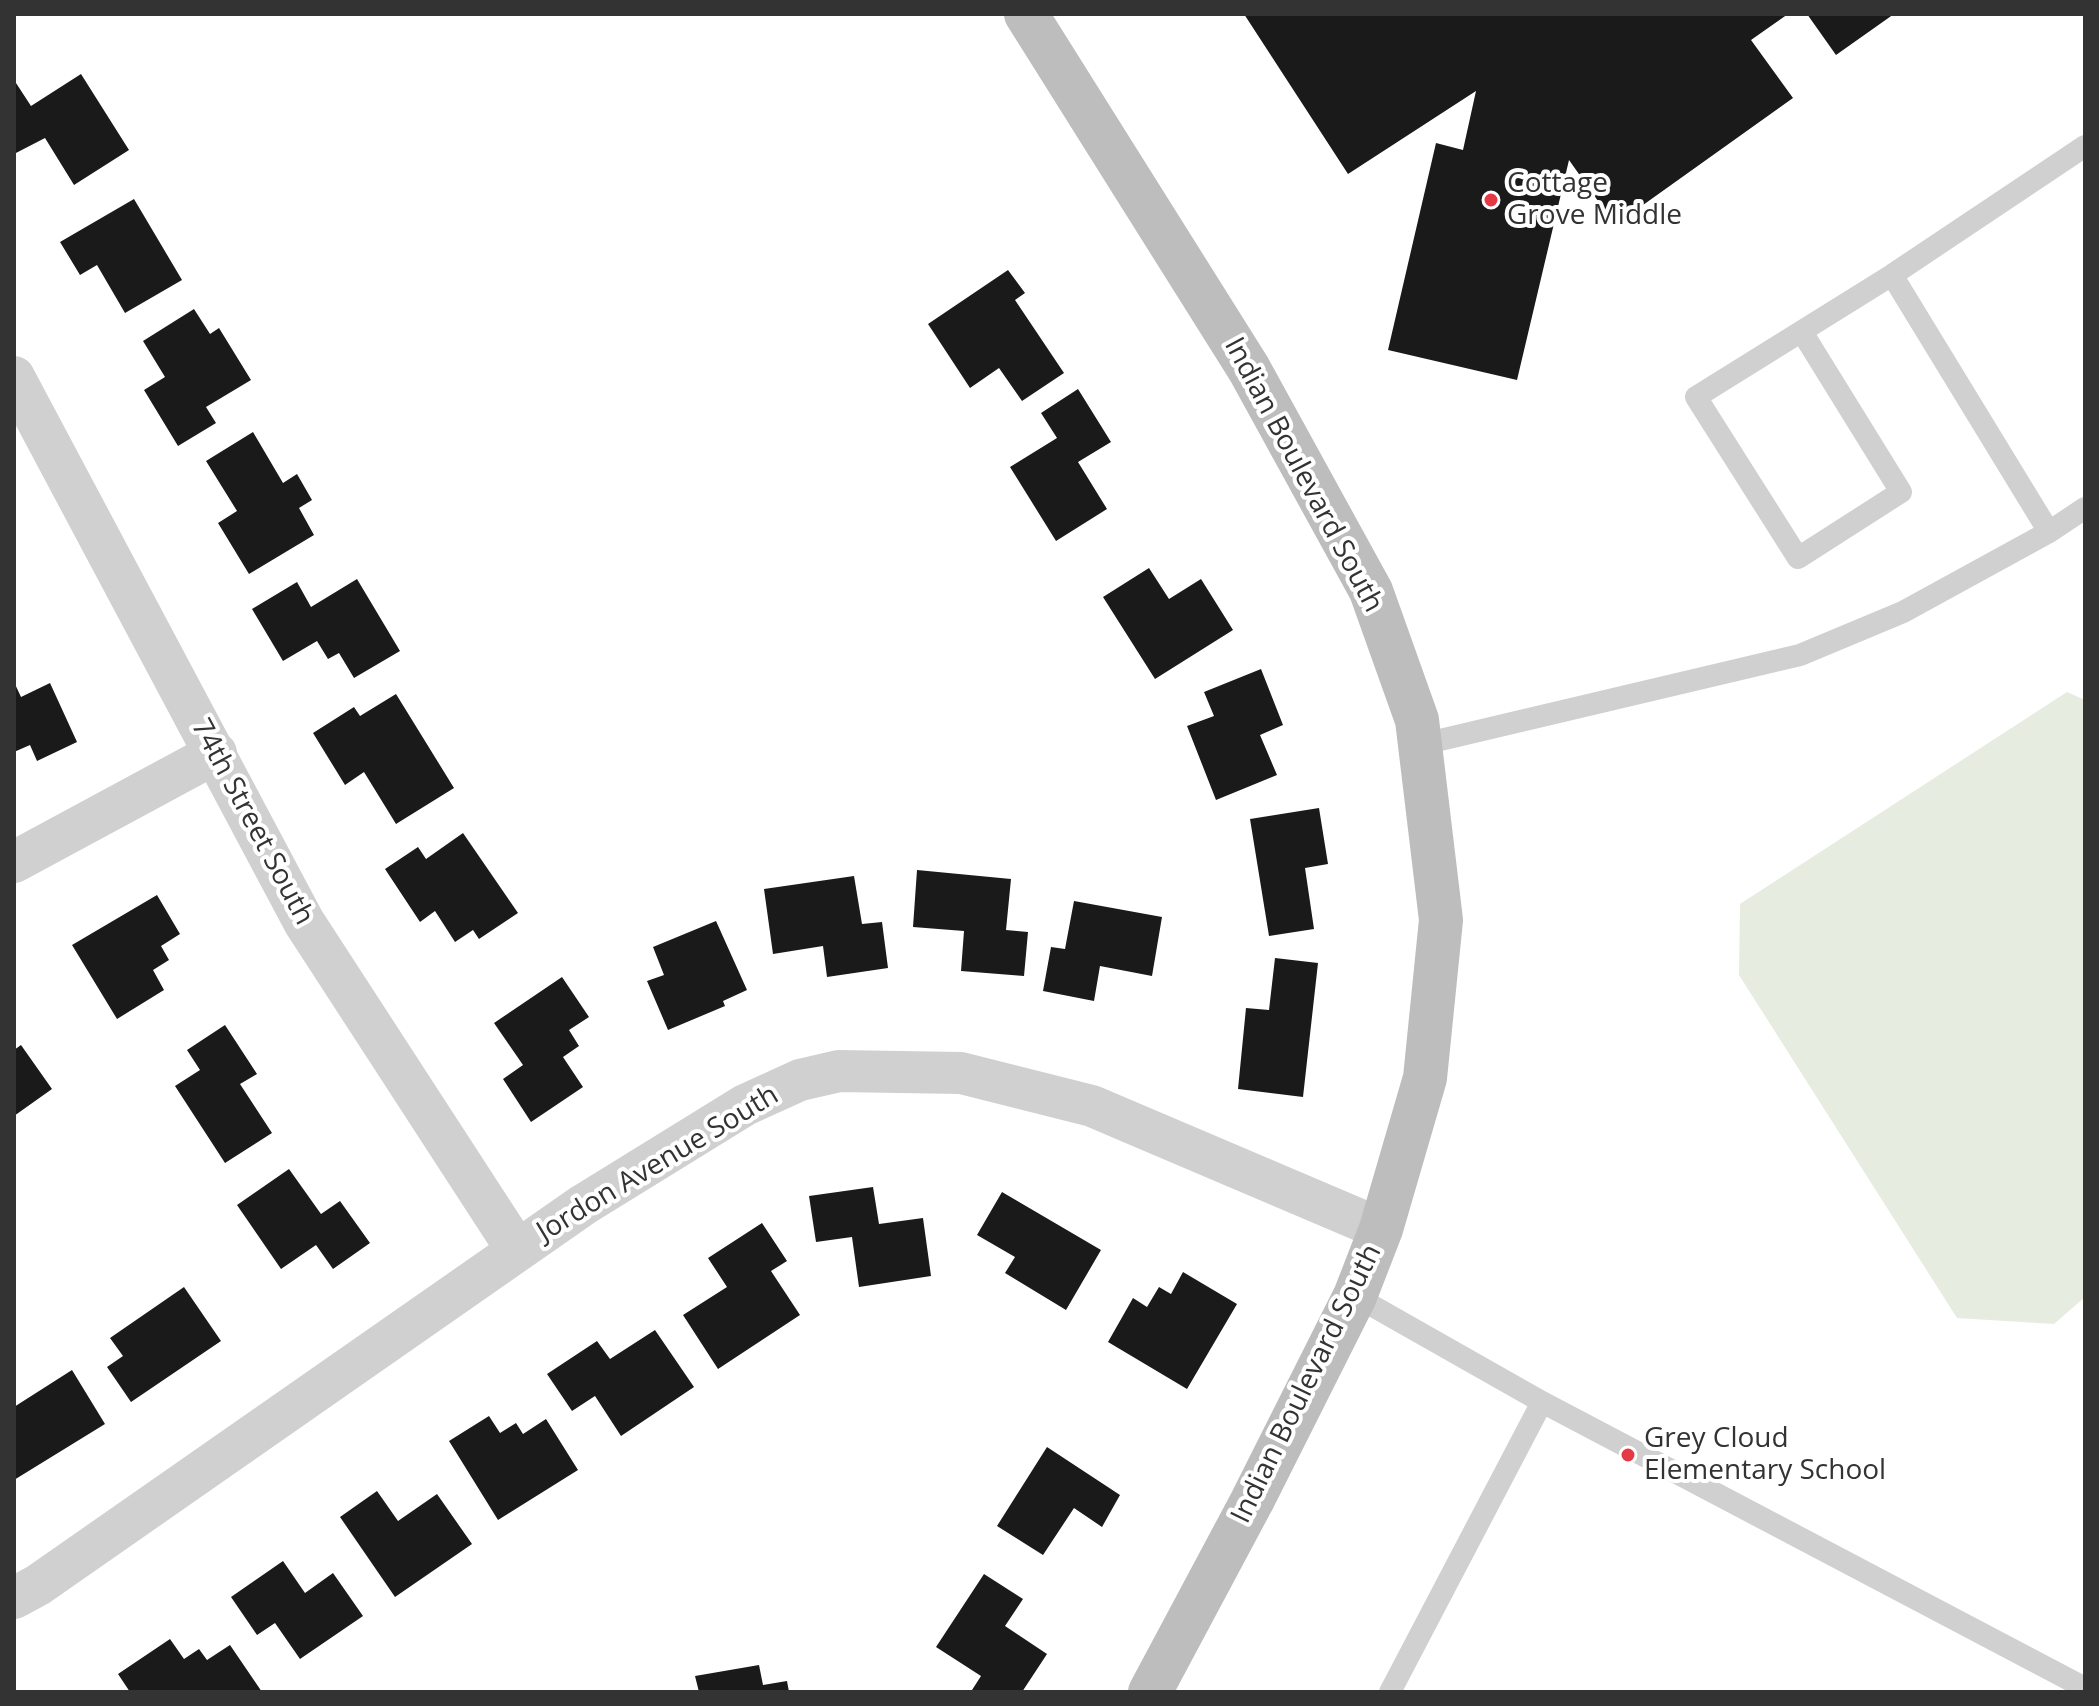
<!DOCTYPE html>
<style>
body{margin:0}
#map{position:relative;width:2099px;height:1706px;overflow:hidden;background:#fff;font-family:"Open Sans",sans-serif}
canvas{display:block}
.frame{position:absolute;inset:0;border:16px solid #333;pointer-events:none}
</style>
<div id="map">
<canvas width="2099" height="1706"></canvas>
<div class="frame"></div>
</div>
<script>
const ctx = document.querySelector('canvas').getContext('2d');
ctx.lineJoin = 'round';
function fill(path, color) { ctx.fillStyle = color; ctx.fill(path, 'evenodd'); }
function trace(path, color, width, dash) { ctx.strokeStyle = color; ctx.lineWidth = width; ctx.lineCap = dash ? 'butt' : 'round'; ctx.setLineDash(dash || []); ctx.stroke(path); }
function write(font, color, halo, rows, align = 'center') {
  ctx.font = font + ' "Open Sans",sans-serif'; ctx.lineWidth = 8; ctx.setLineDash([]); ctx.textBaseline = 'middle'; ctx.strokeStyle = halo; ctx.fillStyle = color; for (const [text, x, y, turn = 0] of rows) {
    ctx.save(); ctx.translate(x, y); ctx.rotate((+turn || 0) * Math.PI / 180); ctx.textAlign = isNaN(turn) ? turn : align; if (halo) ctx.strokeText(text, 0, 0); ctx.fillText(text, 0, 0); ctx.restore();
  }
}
fill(new Path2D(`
 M2067,692l18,8v597l-31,27 -97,-6 -218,-343 1,-71z`), '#e6ecdf');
fill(new Path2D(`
 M1244,14h544l-37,26 42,58 -178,127 -46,-65 -52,220 -129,-30 48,-207 27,7 13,-59 -128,83z
 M1807,14h87l-58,41z
 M81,74l48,76 -55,35 -29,-47 -31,16v-69l2,-2 15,23z
 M134,199l48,81 -57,33 -28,-48 -17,10 -20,-33z
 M1008,270l17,23 -10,7 49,73 -42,28 -23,-33 -29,20 -42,-64z
 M194,309l16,25 9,-6 32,52 -45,27 10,16 -38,23 -34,-56 21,-13 -22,-36z
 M1078,389l33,53 -33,20 29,47 -51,32 -46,-74 47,-29 -16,-25z
 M253,432l30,51 14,-9 15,26 -13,8 15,27 -65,39 -31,-51 19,-12 -31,-50z
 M1149,568l20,31 32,-20 32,51 -78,49 -52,-82z
 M357,579l43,72 -46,27 -15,-25 -11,6 -11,-18 -34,20 -31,-52 45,-27 14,25z
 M1261,669l22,56 -23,10 17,40 -61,25 -29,-74 27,-10 -10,-24z
 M14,682l7,15 29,-14 27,59 -40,19 -7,-16 -16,7z
 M396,694l58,94 -58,36 -32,-52 -19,13 -32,-52 41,-26 6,9z
 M1319,808l9,56 -23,4 9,61 -45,7 -19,-117z
 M463,833l55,80 -39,26 -6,-9 -18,12 -20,-31 -15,11 -35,-53 33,-22 8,12z
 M917,870l94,9 -5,51 22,2 -4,44 -63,-5 3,-40 -51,-4z
 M854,876l8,48 20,-2 6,46 -61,9 -4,-31 -50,8 -9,-65z
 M157,895l23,39 -19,12 8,14 -16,10 11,20 -47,29 -45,-74z
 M1074,901l88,16 -10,59 -52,-10 -6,35 -51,-10 8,-44 14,2z
 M716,921l31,69 -24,11 2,5 -57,24 -21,-49 17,-6 -11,-28z
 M1275,958l43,5 -15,134 -65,-8 8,-81 23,2z
 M562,977l27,40 -20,13 10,16 -16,11 20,30 -52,35 -28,-43 20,-14 -29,-42z
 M225,1025l32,49 -17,10 32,49 -47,30 -50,-77 25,-16 -13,-20z
 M21,1045l31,44 -38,27v-66z
 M289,1169l32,45 19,-13 30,42 -37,26 -17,-24 -35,24 -44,-64z
 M873,1187l6,37 44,-6 8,58 -72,11 -7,-50 -36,5 -7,-46z
 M1002,1192l99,58 -35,60 -61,-37 10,-16 -38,-22z
 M762,1223l25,38 -16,10 29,44 -82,54 -35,-54 44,-28 -19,-29z
 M1183,1272l54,32 -50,85 -79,-47 25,-44 14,9 12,-20 12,7z
 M184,1287l37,54 -90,61 -24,-35 16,-11 -13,-18z
 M655,1330l39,57 -73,49 -26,-40 -23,15 -25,-37 50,-33 13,18z
 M72,1370l33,54 -91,56v-73z
 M489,1416l11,17 16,-10 7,11 23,-15 32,51 -80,50 -49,-79z
 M1047,1447l73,48 -18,32 -28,-19 -31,47 -46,-29z
 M377,1491l21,30 39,-27 35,50 -77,53 -55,-80z
 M283,1561l22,32 28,-20 30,43 -63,43 -25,-36 -18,12 -26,-38z
 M984,1574l39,25 -18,27 42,28 -25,38h-47l-3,-2 9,-14 -45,-29z
 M170,1639l14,20 15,-10 8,11 23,-15 32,47h-132l-12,-18z
 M759,1665l4,20 24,-4 2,11h-90l-4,-16z`), '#1a1a1a');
trace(new Path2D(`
 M1802,332l99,160 -103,66 -102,-161 196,-122
 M2049,532l-157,-257 193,-129
 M1419,745l381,-90 103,-43 146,-80 36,-24
 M1355,1296l187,106 543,286
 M1390,1692l152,-290`), '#d0d0d0', 22);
trace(new Path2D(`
 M14,377l290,545 213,328
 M14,862l202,-109
 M14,1598l24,-13 545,-380 162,-100 55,-25 39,-9 122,2 131,33 289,123`), '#d0d0d0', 42);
trace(new Path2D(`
 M1026,14l223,355 122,222 46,129 24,200 -16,158 -44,151 -26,67 -103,205 -102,191`), '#bdbdbd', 44);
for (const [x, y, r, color] of [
 [1491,200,8,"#e63946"],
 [1628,1455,8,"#e63946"]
]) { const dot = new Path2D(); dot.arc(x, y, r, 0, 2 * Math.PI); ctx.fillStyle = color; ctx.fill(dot); trace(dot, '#fff', 3); }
write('28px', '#333', '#fff', [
 ["Cottage",1507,184],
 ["Grove Middle",1507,216],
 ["Grey Cloud",1644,1439],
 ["Elementary School",1644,1471]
], 'left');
write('28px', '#333', '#fff', [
 ["Indian Boulevard South",1303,475,62],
 ["74th Street South",252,822,62],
 ["Jordon Avenue South",658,1164,-31],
 ["Indian Boulevard South",1307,1384,-64]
]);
</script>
